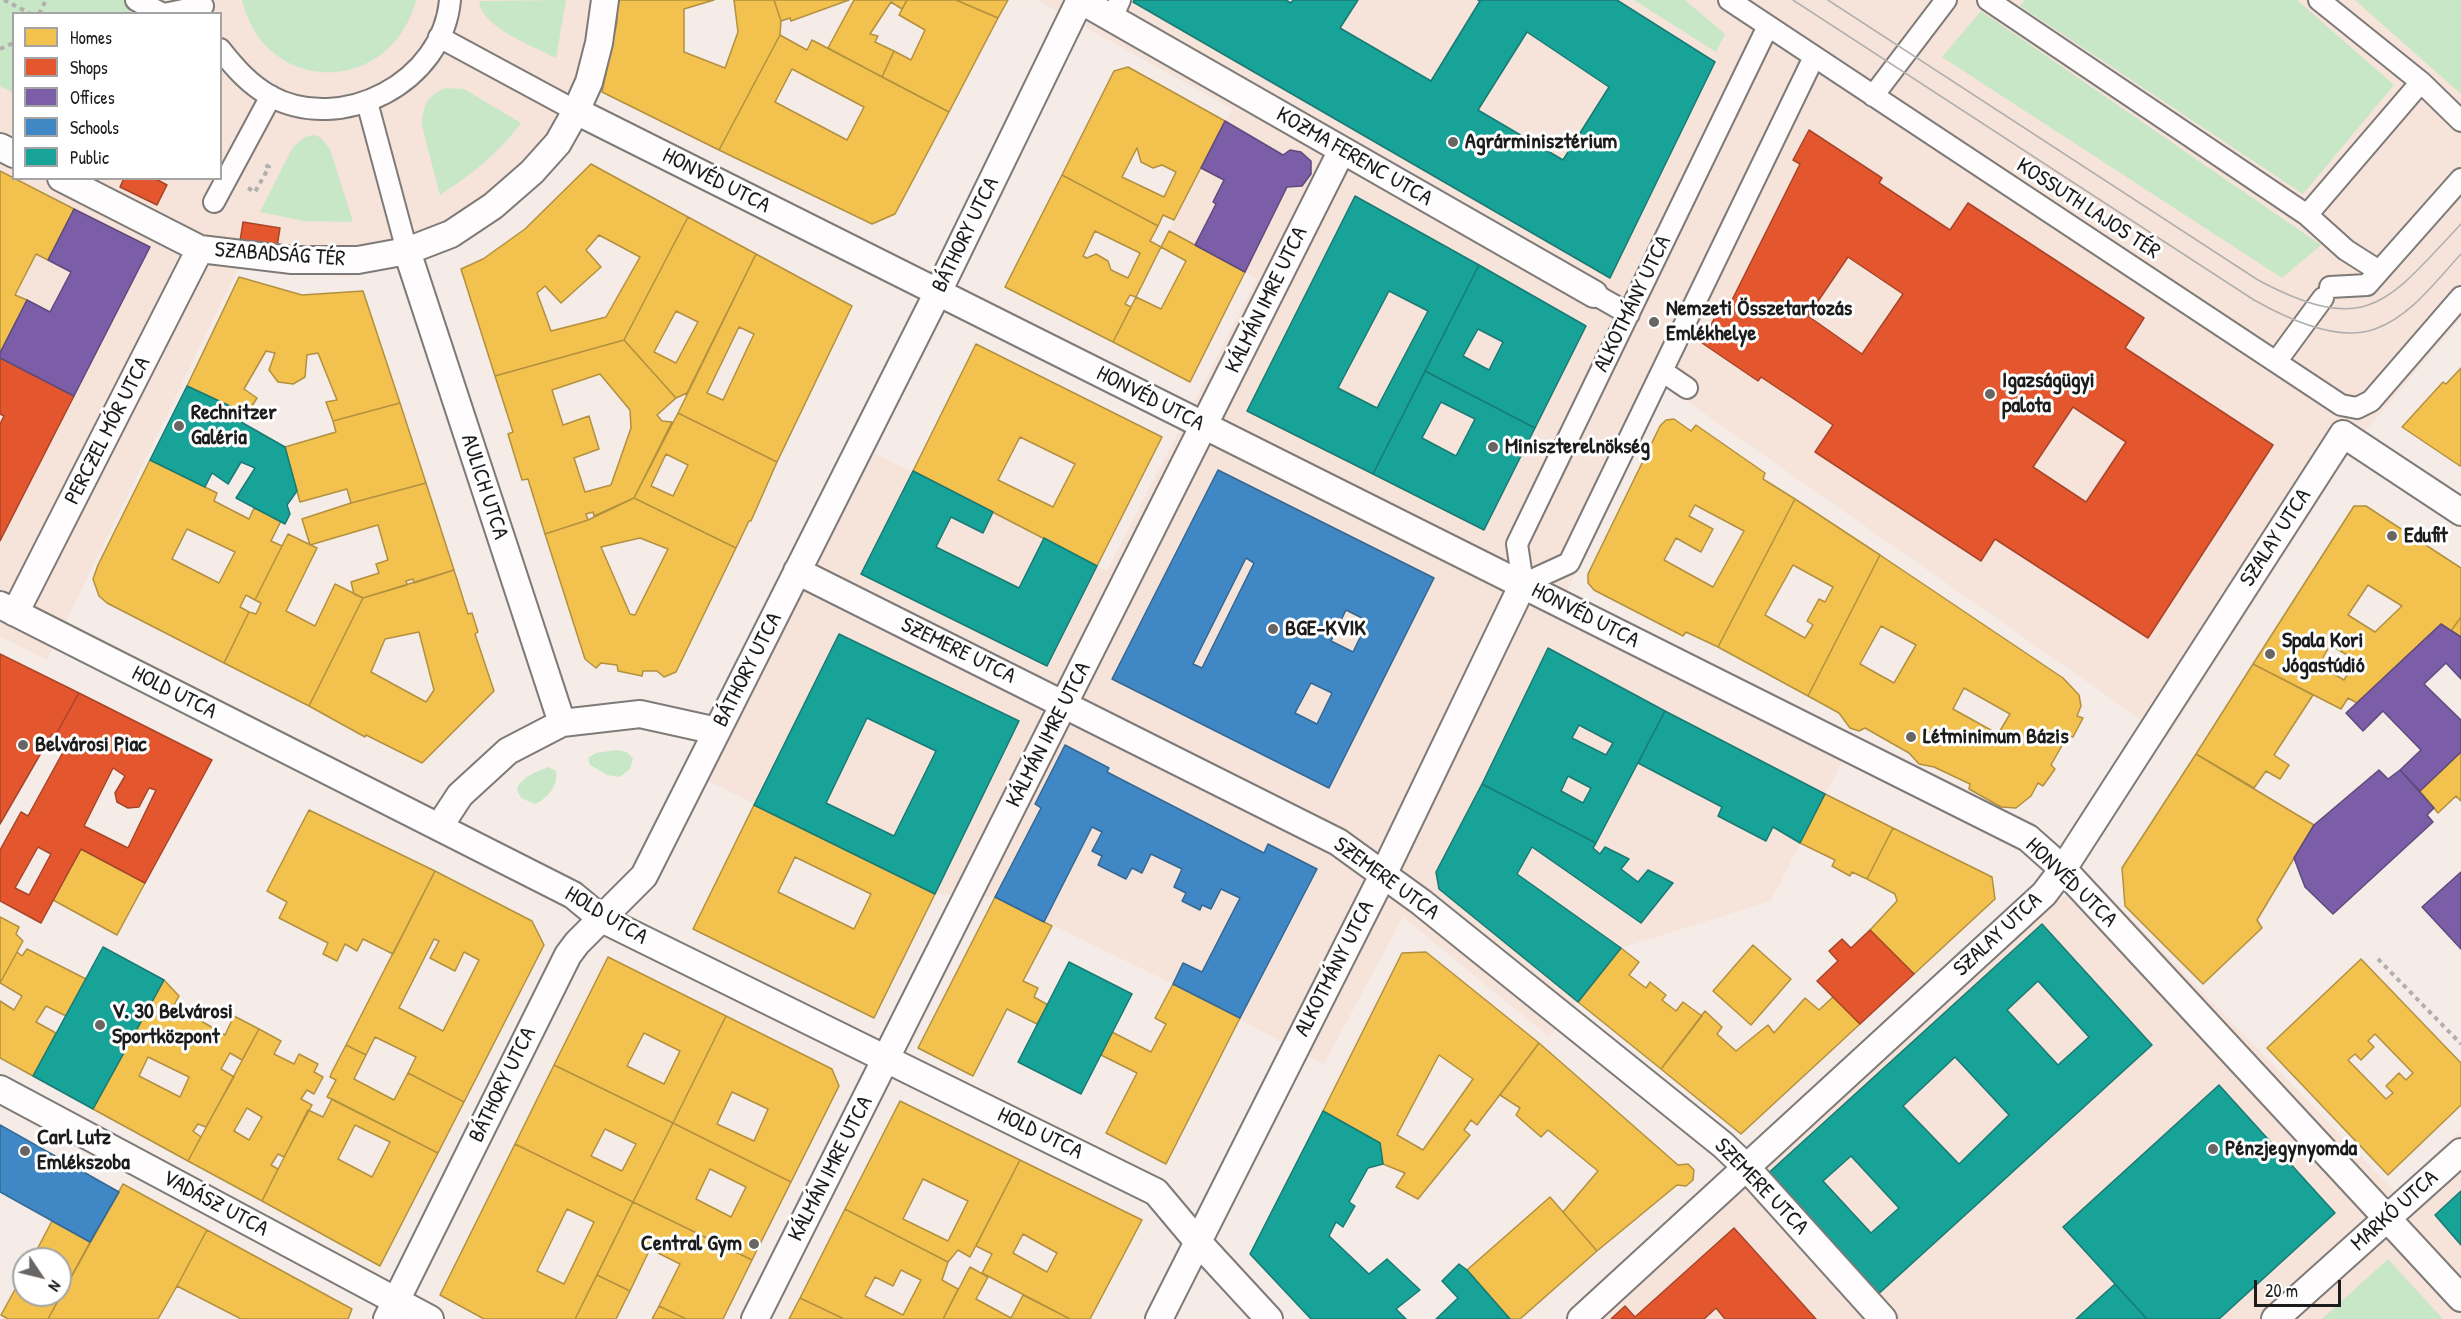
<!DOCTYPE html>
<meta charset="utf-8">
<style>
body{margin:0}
#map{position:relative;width:2461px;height:1319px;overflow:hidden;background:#f5ece8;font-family:"Patrick Hand",sans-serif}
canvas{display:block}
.legend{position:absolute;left:12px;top:12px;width:210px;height:168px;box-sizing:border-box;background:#fff;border:2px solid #a4a4a4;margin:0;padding:8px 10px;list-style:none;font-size:18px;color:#1c1c1c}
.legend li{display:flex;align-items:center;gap:12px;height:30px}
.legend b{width:30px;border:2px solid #a4a4a4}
.north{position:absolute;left:12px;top:1247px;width:60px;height:60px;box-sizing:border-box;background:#fff;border:2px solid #a4a4a4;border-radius:50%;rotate:125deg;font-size:16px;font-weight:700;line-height:24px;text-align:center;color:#1c1c1c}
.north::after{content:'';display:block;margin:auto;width:21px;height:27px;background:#686563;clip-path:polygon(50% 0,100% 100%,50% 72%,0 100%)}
.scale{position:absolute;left:2254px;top:1280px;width:87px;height:27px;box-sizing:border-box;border:3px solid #1c1c1c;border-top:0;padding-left:8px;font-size:18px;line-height:21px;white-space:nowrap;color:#1c1c1c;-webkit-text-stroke:4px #fff;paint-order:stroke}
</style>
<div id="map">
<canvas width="2461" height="1319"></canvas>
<ul class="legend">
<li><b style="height:16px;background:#f2c14e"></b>Homes</li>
<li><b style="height:16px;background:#e4572e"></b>Shops</li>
<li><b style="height:16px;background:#7b5ea7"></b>Offices</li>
<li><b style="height:16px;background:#3f88c5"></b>Schools</li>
<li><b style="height:16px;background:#17a398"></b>Public</li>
</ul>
<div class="north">N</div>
<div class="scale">20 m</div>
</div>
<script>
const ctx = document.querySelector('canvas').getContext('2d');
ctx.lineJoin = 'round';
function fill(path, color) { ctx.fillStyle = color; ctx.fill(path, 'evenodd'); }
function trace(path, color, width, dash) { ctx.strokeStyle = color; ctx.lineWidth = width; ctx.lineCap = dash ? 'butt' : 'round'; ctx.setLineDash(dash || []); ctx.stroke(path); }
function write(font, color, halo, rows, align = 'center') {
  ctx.font = font + ' "Patrick Hand",sans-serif'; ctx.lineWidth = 6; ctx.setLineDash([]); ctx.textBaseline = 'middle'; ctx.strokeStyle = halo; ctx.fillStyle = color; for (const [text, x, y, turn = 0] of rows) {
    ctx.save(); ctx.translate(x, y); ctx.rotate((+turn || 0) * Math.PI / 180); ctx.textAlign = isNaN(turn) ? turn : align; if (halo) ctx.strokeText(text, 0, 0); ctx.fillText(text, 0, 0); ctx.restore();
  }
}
fill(new Path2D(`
 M0,0h612v19l-32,116 -111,101 -68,29 -54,12 -108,-10 -192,393 -47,-24zM14,14h206v164h-206z
 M1037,0h1424v318l-104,123 -190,297 -502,-352 -101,211 286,151 -25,46 -54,107 -150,47 -72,89 -146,-120 -79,147 -151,-80 -178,-87 -60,-3 -227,-113 166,-328 233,118 150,-292 -88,-48 63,-122z
 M2095,881l300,310 66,-61v189h-863l450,-415z`), '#f6e3da');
fill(new Path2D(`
 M0,0h165l-1,13 -150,1 -1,79 -13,-7z
 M242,0h174c-25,96 -151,97 -174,0z
 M566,0l-10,58c-23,-12 -74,-30 -77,-57z
 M1634,0h51l40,34 -9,18z
 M2025,0h272l97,85 -91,109 -283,-188z
 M2355,0h106v94z
 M1981,11l340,234 -39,33 -340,-221z
 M445,88l19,1 57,34c-23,31 -49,51 -81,72l-18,-69c0,-18 5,-31 23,-38z
 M313,135l7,2 10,12 23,73 -49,-1 -44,-9 33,-65 12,-10z
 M616,750l11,2 6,7 -3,10 -10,8 -13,-2 -17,-10 -2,-7 8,-5z
 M548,767l8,4c2,15 -8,27 -21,33l-14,-6 -4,-8c3,-13 20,-18 31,-23z
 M2388,1259l55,60h-121z`), '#c8e7c7');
const homes = new Path2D(`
 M617,0h97l-30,9v43l41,16 13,-36 -4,-32h40l7,21 -1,14 -61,115 -117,-58 15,-71z
 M774,0h75l-58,21 -1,-3 -9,3z
 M854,0h53l-5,9 -11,-7 -21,32 8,2 -3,6 19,9 -12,26 -54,-29z
 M907,0h49l42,18 -49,94 -67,-35 12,-26 17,9 14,-30 -26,-15z
 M956,0h52l-10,18z
 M780,35l27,15 5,-10 137,72 -54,102 -23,10 -153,-74zM792,69l72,38 -17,33 -72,-38z
 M1128,67l97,54 -51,99 -11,-5 -5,11 -96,-51 52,-104zM1137,148l4,14 12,6 9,-3 14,7 -12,25 -42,-20z
 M591,164l97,53 -64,123 -129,36 -34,-107 22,-10 42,-30zM599,235l41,22 -34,60 -55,14 -14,-38 8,-7 16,17 40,-36 -15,-17z
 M0,171l74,38 -26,51 -12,-6 -21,41 12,5 -27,53z
 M1062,175l96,51 -8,15 11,6 -25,50 -6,-2 -5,9 6,3 -18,35 -108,-55zM1095,231l45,22 -12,25 -17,-8 -3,-9 -12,-7 -9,4 -4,-2z
 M688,217l68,37 -69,139 -11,5 -52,-58zM676,311l22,11 -22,41 -22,-11z
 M1169,231l76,41 -55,110 -77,-40 23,-45 25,12 25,-48 -25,-14z
 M756,254l96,52 -75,156 -99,-49zM739,327l15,7 -31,66 -16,-7z
 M239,277l63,18 61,-4 37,112 -67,18 -7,-19 11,-2 -19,-47 -11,2 -2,22 -12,7 -15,-2 -9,-12 6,-17 -9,-2 -22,38 13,9 -10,16 -60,-28z
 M624,340l52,58 -19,17 5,6 10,1 -38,76 -40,18 -1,-4 -7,2 2,6 -43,14 -17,-55 -6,1 -14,-46 5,-2 -18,-56zM600,374l30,36 1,18 -20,57 -26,7 -11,-34 25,-9 -10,-33 -26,9 -11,-35z
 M976,344l186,93 -65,129 -184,-95zM1020,437l55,27 -22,43 -55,-27z
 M2461,368v97l-1,1 -58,-39 41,-45 3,2z
 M400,403l26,80 -75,20 -4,-14 -47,13 -15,-55 51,-15 -3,-11z
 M678,413l99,49 -26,59h-2l-13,27 -102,-50zM666,454l22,11 -15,31 -22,-10z
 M1674,419l17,12 5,-6 69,48 -2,6 32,20 -77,148 -32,-15 -3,4 -89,-46 -6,-7v-9l72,-148 6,-6zM1695,505l49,26 -31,56 -49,-27 12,-22 25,14 12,-23 -24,-13z
 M150,460l67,33 -3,8 35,18 5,-11 27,13 -10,20 11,5 -27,54 -9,-5 -6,12 9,5 -25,51 -117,-60 -8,-7 -6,-17 5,-14zM187,529l48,23 -16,31 -47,-24z
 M426,483l28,87 -40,13 -1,-4 -7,2 1,4 -44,13 -9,-4 -3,-12 28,-9 -3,-9 12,-4 -10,-35 -68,20 -8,-26 49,-16z
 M634,498l102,50 -60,124 -12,5 -7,-6h-14l-1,5 -24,-5 -1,-6 -16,-2 -5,5 -11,-9 -40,-125 43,-14zM640,538l28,11 -33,66 -5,-1 -29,-67z
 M1795,499l85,56 -72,141 -90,-49zM1793,565l40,22 -8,15 -6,-3 -12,22 6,4 -8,13 -40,-23z
 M2354,506h12l95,62v49l-10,14 -10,-7 -84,79 -9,-5 -7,11 -88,-45zM2368,585l34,21 -27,26 -27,-17zM2330,645l26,15 -12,20 -25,-15z
 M288,534l29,14 -31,63 29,15 20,-42 28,14 -54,108 -85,-43 25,-51 7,2 5,-11 -6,-3z
 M1880,555l183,123 16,17 2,11 -4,10 6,2 -10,19 -5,-2 -17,30 4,4 -12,17 -5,-3 -7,13 -15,12 -15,-1 -32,-18 1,-5 -36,-17 -15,-3 -10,-11 -44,-25 -6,3 -9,-3 -11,-15 -31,-17zM1881,626l35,19 -22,38 -34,-19zM1964,688l46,26 -12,20 -45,-25z
 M454,570l14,44 4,-1 6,19 -3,2 19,57 -72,72 -56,-28 -1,2 -56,-31 54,-108zM419,632l15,58 -8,12 -55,-30 14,-33z
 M2461,617v20l-10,-6z
 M2253,664l60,31 -39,60 15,10 -9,14 -14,-8 -12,17 -58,-34z
 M2461,752v49l-5,-5 -18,17 -18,-22z
 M2196,754l118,71 -57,95 5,8 -59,56 -78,-78 -3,-38z
 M1825,794l68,34 -26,51 -15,-7 -2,4 -18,-10 3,-6 -35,-17z
 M754,805l181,89 -61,124 -181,-89zM795,857l76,37 -17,35 -76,-37z
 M309,810l126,61 -42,83 -30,-15 -6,12 -12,-7 -8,17 -14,-7 5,-11 -49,-25 8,-16 -20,-11z
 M1893,828l99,49 3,22 -81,75 -44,-44 27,-29 -2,-7 -28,-15z
 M81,849l64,34 -28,52 -64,-35z
 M435,871l97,50 12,24 -80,157 -56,-29 8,-16 -41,-20 -9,18 -20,-10zM434,939l5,2 -9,17 25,13 9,-19 15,8 -36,71 -44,-23z
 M995,897l57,29 -29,55 15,7 -4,9 14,8 -11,19 -30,-15 -34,67 -55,-28z
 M0,917l19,10 -3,7 7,7 -23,42z
 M1753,945l38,34 -40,46 -38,-34z
 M1621,948l18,14 -10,13 17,13 4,-6 16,13 -4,5 14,11 7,-9 19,14 -41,53 -83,-67z
 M27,949l59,30 -20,37 -20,-10 -10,16 20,11 -23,43 -33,-18v-57l14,9 8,-14 -22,-13 17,-31 5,4z
 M1426,952l113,91 -62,82 -6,-5 -7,10 6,5 -52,64 -22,-12 9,-14 -22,-9 -3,-21 -57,-32 79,-158zM1439,1055l34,24 -50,71 -26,-15z
 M608,957l118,59 -53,107 -119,-58zM644,1033l36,18 -16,33 -37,-18z
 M2361,959l100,104v42l-73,70 -121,-127zM2375,1034l38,39 -7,7 -7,-7 -13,13 7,7 -7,6 -38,-39 7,-6 6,6 13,-13 -6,-6z
 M164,980l15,16 -5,9 51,30 9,-19 25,13 -17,31 -12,-7 -9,16 13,8 -28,50 -8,-3 -5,7 8,6 -13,24 -95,-52zM148,1057l41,20 -9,20 -41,-21z
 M1173,984l67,34 -74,146 -60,-31 31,-60 -36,-18 11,-23 39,20 15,-28 -11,-6z
 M1833,997l27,27 -119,110 -80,-65 44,-58 17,16 -5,7 19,17 32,-26 6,8 31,-35 14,12z
 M726,1016l106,53 7,17 -48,96 -118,-59zM732,1092l36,17 -14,32 -37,-17z
 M259,1029l22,12 -7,13 20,10 5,-10 19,10 -4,8 9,5 -9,17 -7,-4 -6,9 11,6 -28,52 -6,-3 -7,11 7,4 -16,32 -74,-40zM247,1108l15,9 -13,23 -15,-9z
 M1539,1043l139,122 10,-1 6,6 -1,10 -7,6 -9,-1 -80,66 -34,-39 35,-41 -50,-41 -7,7 -25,-22 4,-7 -20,-13z
 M346,1045l20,10 -12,24 40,21 14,-27 56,29 -26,51 -111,-56 9,-17 -6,-3 2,-5z
 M554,1065l119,58 -40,79 -118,-58zM605,1129l31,15 -14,27 -31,-15z
 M332,1099l106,54 -58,113 -118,-65 46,-91 15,7zM355,1125l35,17 -18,35 -34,-18z
 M900,1101l120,59 -50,97 -12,-7 -10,12 -103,-53zM923,1179l45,22 -20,40 -45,-22z
 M673,1123l118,59 -39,78 -119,-58zM710,1169l36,18 -15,30 -35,-18z
 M515,1144l118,58 -58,117h-91l-44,-24zM567,1209l27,13 -30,62 -27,-13z
 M1020,1160l122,60 -52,99h-20l-88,-46 10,-19 -16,-8zM1023,1234l34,19 -10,19 -34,-19z
 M123,1184l84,46 -30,56 -19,33h-110z
 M1550,1197l47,54 -77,68h-10l-43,-49z
 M633,1202l119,58 -29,59h-37l-27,-13 21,-42 -30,-15 -20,42 -33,-16z
 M845,1209l103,53 -6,18 16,9 -15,30h-99l-44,-21zM901,1270l20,10 -18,35 -38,-19 10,-19 18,9z
 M52,1221l38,21 -42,77h-40l-7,-4 23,-42v22h36v-36h-28z
 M207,1230l145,79 -4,10h-107l-64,-33z
 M970,1267l18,10 -12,22 35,19 12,-23 47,24h-127z
 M597,1275l33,16 -14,28h-41z
 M800,1298l44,21h-55z
 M659,1306l27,13h-34z`);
fill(homes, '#f2c14e');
trace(homes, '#b2903f', 1.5);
const shops = new Path2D(`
 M1809,130l73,48 -3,5 71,47 18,-27 176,115 -19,30 148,97 -125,193 -153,-99 -14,22 -166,-109 18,-27 -72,-48 -3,4 -56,-38 22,-44 7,3 69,-138 -7,-4zM1848,257l55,37 -41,60 -54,-38zM2073,407l53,35 -40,60 -53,-35z
 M124,178h30l13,7 -10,20 -37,-18z
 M243,222l37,6 -3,19 -37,-6z
 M0,358l74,38 -74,145v-117l4,-8 -4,-2z
 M0,654l79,39 -24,43 -3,-2 -52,90z
 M79,693l133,67 -67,123 -64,-34 -40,74 -41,-22v-51l21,-38 7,4 40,-73 -13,-7zM113,768l12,8 -10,17 2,9 11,6 11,-1 10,-19 7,2 -28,58 -44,-22zM38,847l13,7 -22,41 -14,-7z
 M1870,930l44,44 -54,50 -43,-43 21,-20 -9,-10 13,-12 9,9z
 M1734,1228l82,91h-91l-9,-11 -12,11h-93l14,-13 10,11z`);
fill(shops, '#e4572e');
trace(shops, '#a84529', 1.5);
const offices = new Path2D(`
 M1225,121l58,34 7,-5 11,2 10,9v13l-9,12 -15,1 -42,85 -50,-27 21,-41 -3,-2 11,-22 -23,-12z
 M74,209l76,38 -76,149 -74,-38v-5l27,-53 23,12 21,-40 -23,-12z
 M2441,624l20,13v42l-15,-16 -22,21 37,36v32l-41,39 -20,-21 21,-20 -38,-39 -20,20 -17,-18z
 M2379,770l9,9 12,-9 34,38 -7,7 6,7 -100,92 -28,-27 -11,-29 20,-33z
 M2461,872v77l-39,-42z`);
fill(offices, '#7b5ea7');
trace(offices, '#5e4a7d', 1.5);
const schools = new Path2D(`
 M1218,470l216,108 -105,210 -217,-109zM1246,558l8,5 -52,105 -9,-4zM1346,610l22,11 -15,31 -22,-11zM1311,683l21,10 -15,31 -22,-11z
 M1065,745l44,23 -2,4 157,81 4,-9 49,25 -77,149 -67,-34 10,-21 19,9 38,-74 -19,-9 -10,20 -9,-4 -2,5 -18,-9 4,-8 -12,-6 8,-18 -31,-15 -9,19 -10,-5 -6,11 -28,-14 4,-9 -10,-5 10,-19 -10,-5 -48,95 -49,-25 46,-89 -6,-4z
 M0,1125l119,67 -29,50 -90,-50z`);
fill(schools, '#3f88c5');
trace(schools, '#346892', 1.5);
const public = new Path2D(`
 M1134,0h152l5,3 2,-3h65l-18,28 91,53 49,-80 -2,-1h139l98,62 -105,216 -477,-276zM1527,32l82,55 -46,73 -85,-50z
 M1355,196l124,69 -106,209 -126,-63zM1389,291l39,20 -51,97 -39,-20z
 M1479,265l107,61 -51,102 -110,-57zM1478,329l25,13 -14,28 -26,-14z
 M1425,371l110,57 -51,102 -111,-56zM1441,402l34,17 -19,37 -34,-18z
 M187,386l60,28 -6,8 44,25 12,44 -10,14 3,9 -5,10 -49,-26 19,-30 -14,-6 -13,22 -16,-11 -7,14 -55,-27z
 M913,471l80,41 -10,21 -32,-16 -15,30 83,41 25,-50 53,28 -50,100 -186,-92z
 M839,634l180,87 -84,173 -181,-89zM867,718l69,33 -42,85 -68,-33z
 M1548,648l117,63 -69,132 -114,-59zM1579,725l34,18 -7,12 -34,-17zM1568,776l23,12 -8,15 -22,-12z
 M1665,711l160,83 -25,49 -27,-16 -7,14 -48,-25 4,-9 -84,-44z
 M1482,784l114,59 -3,5 7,6 5,-7 24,12 -8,10 17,13 10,-12 25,13 -32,40 -109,-76 -15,27 104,74 -43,54 -139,-113 -3,-17z
 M2042,924l110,121 -278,253 -110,-121zM2038,981l51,56 -31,28 -51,-55zM1955,1057l54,58 -50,49 -56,-58zM1851,1156l48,52 -28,25 -48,-52z
 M103,947l61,33 -71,129 -60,-33z
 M1069,962l63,32 -51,100 -63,-32z
 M2219,1085l116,128 -116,106h-72l-84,-92z
 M1323,1111l57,32 3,21 -15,4 -19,34 6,4 -12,21 -7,-5 -7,14 40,38 18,-15 33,31 -24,19 10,10h-95l-61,-65z
 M2461,1191v54l-26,-30z
 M1459,1264l8,6 43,49h-74l22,-21 -16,-17z
 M2115,1284l32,35h-71z`);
fill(public, '#17a398');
trace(public, '#187a73', 1.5);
const pedestrian = new Path2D(`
 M136,0l27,14
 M1729,0l612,405 16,3 14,-7 90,-104
 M1988,0l319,215 39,35 33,21
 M2319,0l102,82 40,39
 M164,14l39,-8
 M1112,18l8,-18
 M1768,26l-251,518 6,40 46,-21 245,-506
 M439,37l137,74
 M220,49c15,19 29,35 50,47 72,39 173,-14 180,-96
 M1873,96l73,-96
 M367,102l40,149
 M214,202l57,-106
 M2307,215l114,-133
 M2330,287l37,-2 94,-106
 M1594,294l35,20
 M2276,362l47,-64
 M1662,371l25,17`);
const minor = new Path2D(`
 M1080,0l514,294
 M576,111l1452,727 35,31 398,429
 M0,147l14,7
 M61,178l139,71 92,11h66l49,-9 44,-17 42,-28 39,-34 26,-29 18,-32 13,-29 10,-39 6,-43
 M407,251l155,472
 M797,571l541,271 83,60 302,243 23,22 137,152
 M0,605l573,290 29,24 554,273 42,50 71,77
 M15,613l185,-364
 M439,827l21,-32 48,-44 54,-28 78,-9 77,17
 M0,1089l430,230
 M387,1319l181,-364 9,-12 67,-67 294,-584 142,-292
 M755,1319l587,-1169
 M1159,1319l224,-444 140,-291
 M1581,1319l463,-425 19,-25 280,-435 118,78
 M2275,1319l186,-167`);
trace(pedestrian, '#7e7a78', 24);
trace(minor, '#7e7a78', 30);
trace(new Path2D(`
 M4,0l27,14
 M39,14l7,-14
 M0,49l14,-6
 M248,188l7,4 14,-25 -6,-3
 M2378,959l83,85`), '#b0afae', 4, [4.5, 4.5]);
trace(pedestrian, '#fefcfc', 20);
trace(minor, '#fefcfc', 26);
trace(new Path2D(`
 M1793,0l461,300c32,18 84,43 121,29 35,-12 62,-49 86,-75
 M1828,0l430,280c109,58 129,23 203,-56`), '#b0afae', 1.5);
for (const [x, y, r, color] of [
 [1453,142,6,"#686563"],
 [1654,322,6,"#686563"],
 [1990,394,6,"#686563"],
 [179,426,6,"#686563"],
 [1493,447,6,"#686563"],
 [2392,536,6,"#686563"],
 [1273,629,6,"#686563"],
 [2270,654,6,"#686563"],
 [1911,737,6,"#686563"],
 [23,745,6,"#686563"],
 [100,1025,6,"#686563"],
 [2213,1149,6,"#686563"],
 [25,1151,6,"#686563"],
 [754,1244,6,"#686563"]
]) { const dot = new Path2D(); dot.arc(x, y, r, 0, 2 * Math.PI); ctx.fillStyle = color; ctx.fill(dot); trace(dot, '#fff', 2); }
write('bold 22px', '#1c1c1c', '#fff', [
 ["Agrárminisztérium",1465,142],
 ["Nemzeti Összetartozás",1666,309],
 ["Emlékhelye",1666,334],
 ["Igazságügyi",2002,381],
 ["palota",2002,406],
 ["Rechnitzer",191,413],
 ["Galéria",191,438],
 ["Miniszterelnökség",1505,447],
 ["Edufit",2404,536],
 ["BGE-KVIK",1285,629],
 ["Spala Kori",2282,641],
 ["Jógastúdió",2282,666],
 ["Létminimum Bázis",1923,737],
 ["Belvárosi Piac",35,745],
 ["V. 30 Belvárosi",112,1012],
 ["Sportközpont",112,1037],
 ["Carl Lutz",37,1138],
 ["Emlékszoba",37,1163],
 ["Pénzjegynyomda",2225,1149],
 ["Central Gym",742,1244,"right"]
], 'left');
write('22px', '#1c1c1c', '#fff', [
 ["KOZMA FERENC UTCA",1354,157,30],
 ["HONVÉD UTCA",716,181,27],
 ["KOSSUTH LAJOS TÉR",2088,209,33],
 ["BÁTHORY UTCA",966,235,-64],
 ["SZABADSÁG TÉR",280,255,4],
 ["KÁLMÁN IMRE UTCA",1267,300,-64],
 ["ALKOTMÁNY UTCA",1633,304,-64],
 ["HONVÉD UTCA",1150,399,27],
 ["PERCZEL MÓR UTCA",108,431,-63],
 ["AULICH UTCA",484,487,72],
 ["SZALAY UTCA",2276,538,-57],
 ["HONVÉD UTCA",1585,616,27],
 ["SZEMERE UTCA",958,651,26],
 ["BÁTHORY UTCA",748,670,-63],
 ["HOLD UTCA",174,693,27],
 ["KÁLMÁN IMRE UTCA",1049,735,-63],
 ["SZEMERE UTCA",1386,879,36],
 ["HONVÉD UTCA",2071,883,44],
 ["HOLD UTCA",606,916,31],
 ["SZALAY UTCA",1998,935,-43],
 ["ALKOTMÁNY UTCA",1335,969,-63],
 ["BÁTHORY UTCA",503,1085,-64],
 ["HOLD UTCA",1040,1134,26],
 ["KÁLMÁN IMRE UTCA",831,1169,-63],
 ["SZEMERE UTCA",1761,1187,46],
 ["VADÁSZ UTCA",215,1204,28],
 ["MARKÓ UTCA",2395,1211,-42]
]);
</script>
